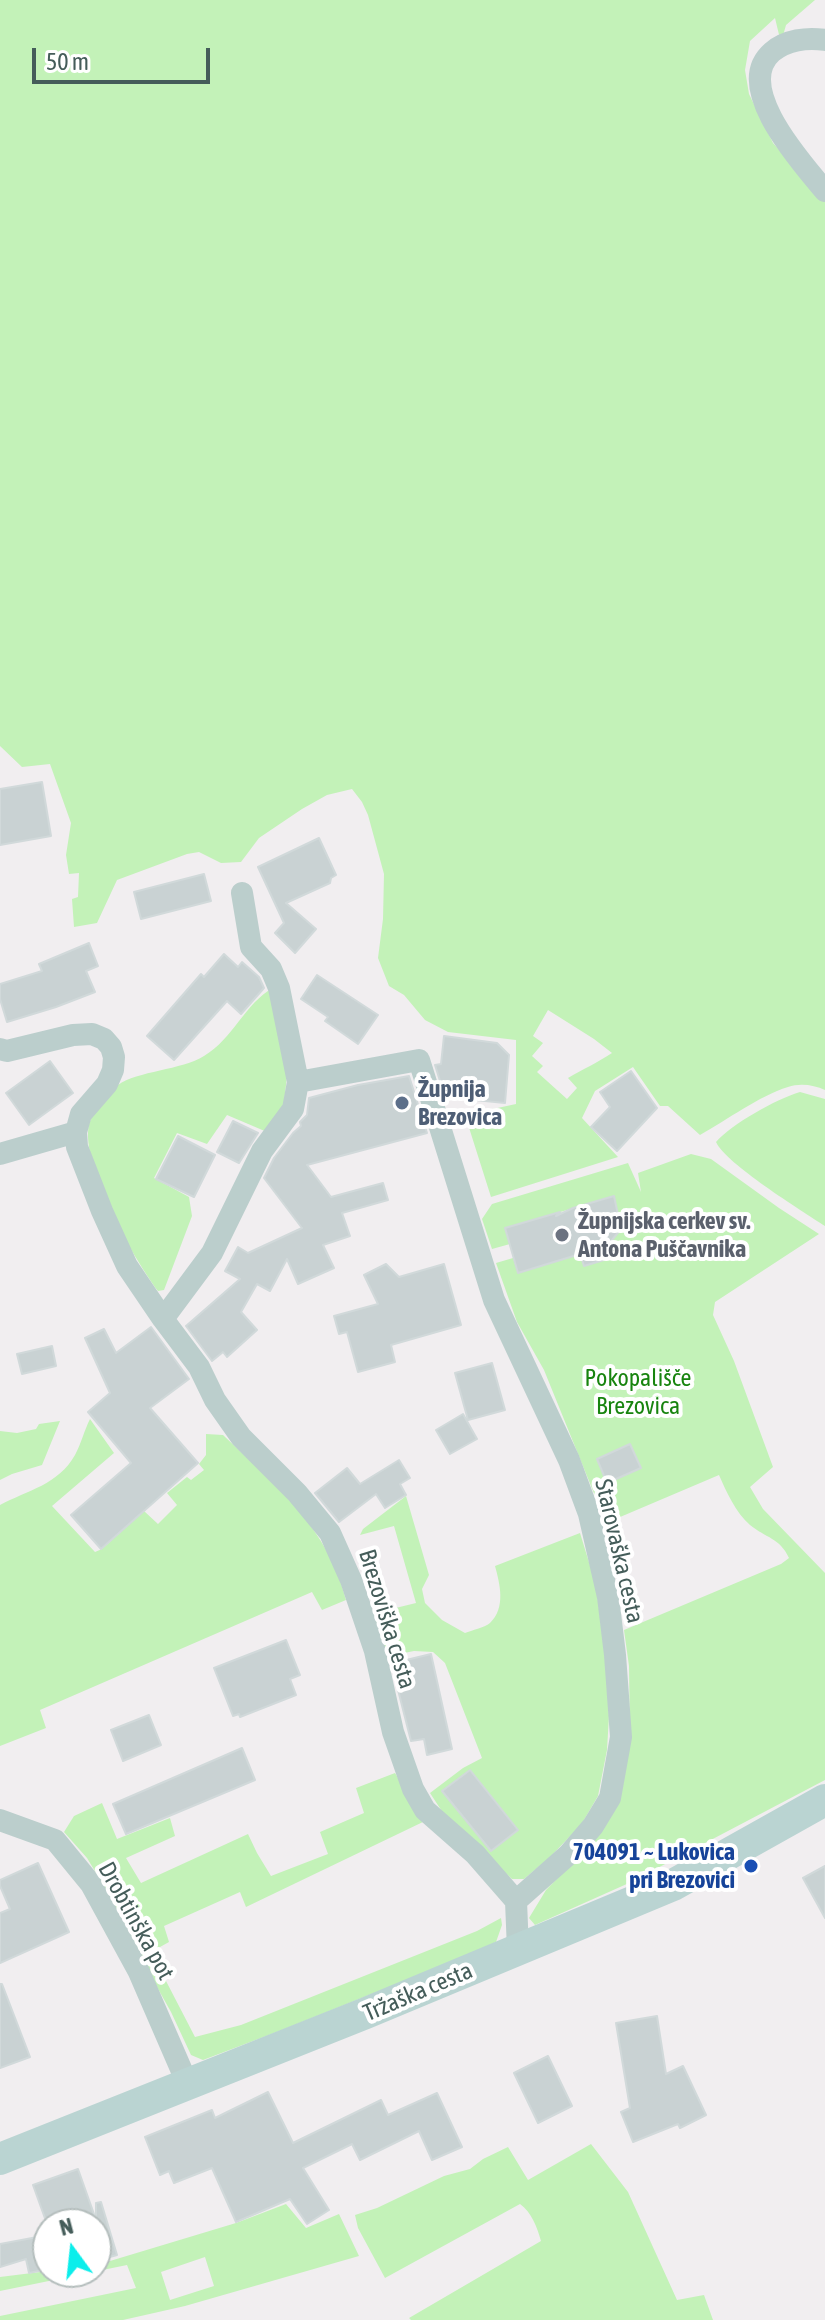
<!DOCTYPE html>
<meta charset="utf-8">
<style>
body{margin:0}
#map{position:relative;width:825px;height:2320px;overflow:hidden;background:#f1eef0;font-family:"Asap Condensed",sans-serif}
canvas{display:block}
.north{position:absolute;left:32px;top:2208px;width:80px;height:80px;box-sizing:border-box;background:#fff;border:2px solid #b5bebd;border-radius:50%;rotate:345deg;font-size:22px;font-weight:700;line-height:32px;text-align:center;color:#455d5a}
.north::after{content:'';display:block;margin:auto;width:28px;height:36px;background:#0beeeb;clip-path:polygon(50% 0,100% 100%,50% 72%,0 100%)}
.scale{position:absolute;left:32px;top:48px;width:178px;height:36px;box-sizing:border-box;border:4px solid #455d5a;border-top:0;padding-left:10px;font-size:24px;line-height:28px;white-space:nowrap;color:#455d5a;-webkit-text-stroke:6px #fff;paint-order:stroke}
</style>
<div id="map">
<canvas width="825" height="2320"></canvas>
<div class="north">N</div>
<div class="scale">50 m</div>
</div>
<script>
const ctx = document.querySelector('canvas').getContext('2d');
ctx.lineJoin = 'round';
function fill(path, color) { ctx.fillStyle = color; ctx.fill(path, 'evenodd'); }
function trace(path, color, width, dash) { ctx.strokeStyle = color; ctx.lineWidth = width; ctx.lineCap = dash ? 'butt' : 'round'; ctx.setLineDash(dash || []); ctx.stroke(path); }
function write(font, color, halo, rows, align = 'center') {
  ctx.font = font + ' "Asap Condensed",sans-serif'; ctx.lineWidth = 8; ctx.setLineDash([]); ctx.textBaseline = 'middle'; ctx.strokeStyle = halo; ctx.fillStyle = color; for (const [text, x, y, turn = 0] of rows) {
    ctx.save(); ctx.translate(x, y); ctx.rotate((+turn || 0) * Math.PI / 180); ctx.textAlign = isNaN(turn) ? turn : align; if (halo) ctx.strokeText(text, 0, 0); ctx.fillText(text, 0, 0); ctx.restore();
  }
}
fill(new Path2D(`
 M0,0h815l-29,25 -5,18 -6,-25 -25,23 -5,29 4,24 24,49 52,58v889c-11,-5 -25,-7 -37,-3 -29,9 -61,33 -88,48l-32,-29h-8l-27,-39 -38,24 -13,27 36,39 -127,40 -26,-82 51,-11v-64l-68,-8 -23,-12 -21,-25 -15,-9 -11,-28 5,-39 1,-45 -16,-59 -6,-13 -10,-13 -25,6 -25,14 -43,29 -18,24 -20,1 -22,-11 -12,2 -70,26 -20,43 -23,4 -2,-28 6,-2 1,-24 -10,1 -3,-19 5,-32 -21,-59 -28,3 -22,-21zM548,1010l46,29 18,14c-15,10 -29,16 -44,25l9,10 -10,11 -30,-27 6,-6 -11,-10 11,-13 -10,-7z
 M273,988l15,79 -5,45 -16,20 -40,-17 -20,29 -30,-11 -23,45 35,19 3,19 -28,74 -6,1c-25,-34 -78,-125 -69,-167 4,-14 17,-30 29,-39 19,-14 64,-15 86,-29 29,-17 41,-53 69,-68z
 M800,1092l25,7v127c-23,-15 -100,-63 -109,-84 16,-18 60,-43 84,-50z
 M691,1154l20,5 68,49 40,26 -104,68 -2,13 21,46 39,106 -23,20 13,22 62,64v207l-196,103 -94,42 -6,-7 17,-28 53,-55 31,-97 -1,-72 -5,-36 157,-66 8,-6c-9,-20 -23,-20 -39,-33 -14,-12 -24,-34 -31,-50l-113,48 -62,-153 -27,-48 -21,-59 17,-5 5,15 62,-19 4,12 33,-10 -5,-16 9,-11 -5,-24 -15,-5 -95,28 4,16 -18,5 -10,-30 10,-15 136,-41 13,29 -3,-19z
 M90,1419l24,34 -62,53 43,46 7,-3 42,-38 14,13 19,-19 -10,-12 20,-16 4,3 13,-10 -5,-6 7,-9v-21l17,1c42,40 90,80 113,135 4,9 7,20 10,30l-24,10 -10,-18 -272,118 6,18 -46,18v-241c28,-15 58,-20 75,-50 6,-11 9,-24 15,-36z
 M60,1421l-18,44 -30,9 -12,6v-49l17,2 19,-4 3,-5z
 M406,1496l23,79 -7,14 3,14 17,17 23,13c7,-3 19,-5 25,-10 16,-15 10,-39 5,-57l85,-33 16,52 11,89 2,42 -2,34 -9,46 -17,29 -32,33 -25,21h-12l-63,-57 -19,-29 33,-25 19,-10 -37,-95 -12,-11 -19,-1 -30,6 -13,-43 45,-11 -22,-77 -34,9 3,-6z
 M395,1773l30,48 -179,86 -6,-15 -76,34 5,16 -18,10 44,85 46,-12 236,-94 24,-13 1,7 -6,17 -30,14 -184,74 -79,30 -12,-5 -20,-43 -46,-82 -18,-39 -20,-33 -23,-26 10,-16 28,-13 15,36 53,-21 5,18 -49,22 15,25 107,-49 9,19 14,23 57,-22 -8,-22 44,-19 -8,-25z
 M591,2144l37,48 49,108 27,-5 9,25h-302l-2,-2 132,-77c-4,-14 -9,-28 -21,-37l-135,74 -27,-50 -3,-13 22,-7 67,-32 26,-7 13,-10 25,-12 20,33z
 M286,2204l20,24 33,-14 20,42 -174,50 -62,14h-123v-4l136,-28 -9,-23 -127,26v-14l48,-6 48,1v-9l14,-2 126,-38zM205,2257l9,29 -44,14 -9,-28z`), '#c3f2b8');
const building = new Path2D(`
 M42,782l9,54 -51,9v-56z
 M319,838l17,37 -5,3 -1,5 -44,20 30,26 -21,24 -20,-20 9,-10 -26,-56z
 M204,874l7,27 -70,18 -7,-27z
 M89,943l9,23 -12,5 9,21 -39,15 -49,15 -7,-23v-15l42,-13 -3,-7z
 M224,954l14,13 4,-5 17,15 5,11 -23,26 -14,-13 -53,59 -27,-24 54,-62 3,3z
 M317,975l61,40 -20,29 -33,-23 3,-4 -27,-18z
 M444,1036l53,7 12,12 -4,48 -60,-6 -10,-32 6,-1z
 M50,1061l23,32 -44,32 -23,-32z
 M631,1071l26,37 -40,43 -26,-24 19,-20 -10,-15z
 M409,1076l18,57 -120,32 24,32 52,-14 5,17 -46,13 8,23 -27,9 11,23 -36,16 -11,-25 -17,32 -13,-7 -16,28 16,18 -30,27 -4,-5 -11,9 -26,-35 54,-47 -15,-8 13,-24 10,6 54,-25 -38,-50 10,-20 19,-25 8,-7 -1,-4 7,-7 2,-17 49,-13z
 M233,1121l25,12 -19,30 -22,-11z
 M178,1136l37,19 -21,42 -38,-18z
 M614,1196l7,33 -9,11 5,16 -33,10 -4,-12 -62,19 -13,-45 55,-16 -4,4 17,-8z
 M386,1264l13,13 45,-13 17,61 -70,20 4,17 -37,10 -11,-40 -8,2 -5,-18 44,-12 -14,-29z
 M151,1327l38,52 -39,29 48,55 -97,86 -30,-34 60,-52 -43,-51 22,-19 -25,-55 19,-9 12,24z
 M52,1346l4,20 -34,8 -5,-20z
 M492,1363l13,47 -37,10 -13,-47z
 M463,1414l14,25 -27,15 -14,-24z
 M630,1444l11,24 -34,15 -10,-24z
 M399,1460l11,18 -10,6 6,11 -21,13 -9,-14 -37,28 -24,-29 32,-25 13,16z
 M286,1640l14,35 -10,4 6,16 -56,22 -1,-3 -6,2 -19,-48z
 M431,1654l21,95 -25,6 -3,-16 -13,2 -15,-59 10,-3 -4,-18z
 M149,1715l12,30 -38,16 -12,-31z
 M242,1748l13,32 -129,54 -13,-30z
 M470,1770l48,60 -27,21 -49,-60z
 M38,1863l31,69 -69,31v-50l10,-4 -10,-23v-6z
 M825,1866v52l-22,-40z
 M0,1984h2l28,73 -30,11z
 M657,2016l9,58 17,-8 23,49 -26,13 -2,-4 -45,18 -12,-30 9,-4 -14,-85z
 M548,2056l24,50 -34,17 -24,-50z
 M268,2092l25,51 88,-43 7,15 49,-22 25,54 -30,13 -13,-29 -59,29 -8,-16 -49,24 26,42 -22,14 -17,-25 -54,23 -24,-54 -38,15 -5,-12 -9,4 -15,-38 67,-27 3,8z
 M78,2169l17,48 -21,7h-27l-14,-39z
 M101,2202l16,53 -18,5 -3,-11v-46z
 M48,2235v34l-19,4 -3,-14 -26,8v-23z`);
fill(building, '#c9d2d3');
trace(building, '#d1d9da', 2);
trace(new Path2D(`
 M825,40c-18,-3 -39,0 -53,12 -40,35 30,111 53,139
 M0,1049l7,2 66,-16 19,-1 12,5 7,8 3,10 -1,13 -6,14 -26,30 -5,18 1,15 25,64 25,55 36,53 36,48 16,33 26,37 56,56 33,40 21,47 24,71 18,81 20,57 12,21 50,44 41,47 2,49
 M298,1082l121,-22 75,240 75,160 20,54 19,83 7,58 6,82 -11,61 -17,28 -24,28 -53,47
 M0,1154l76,-22
 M163,1319l49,-66 50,-102 31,-42 5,-27 -19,-94 -8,-19 -20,-22 -9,-54
 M0,1820l55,20 36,44 48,88 49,113`), '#bbcecc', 22);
trace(new Path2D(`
 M0,2159l366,-146 307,-128 152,-85`), '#bad4d2', 32);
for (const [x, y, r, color] of [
 [402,1103,8,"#5c6f8a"],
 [562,1235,8,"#6b7280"],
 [751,1866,8,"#1a4fb4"]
]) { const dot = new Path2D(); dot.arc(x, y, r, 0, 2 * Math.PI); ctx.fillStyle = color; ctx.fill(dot); trace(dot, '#fff', 3); }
write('bold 24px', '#4e5e75', '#fff', [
 ["Župnija",418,1089],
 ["Brezovica",418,1117]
], 'left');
write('bold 24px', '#5b616d', '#fff', [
 ["Župnijska cerkev sv.",578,1221],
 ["Antona Puščavnika",578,1249]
], 'left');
write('24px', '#18840f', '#fff', [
 ["Pokopališče",638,1378],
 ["Brezovica",638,1406]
]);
write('24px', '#455d5a', '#fff', [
 ["Starovaška cesta",619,1551,77],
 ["Brezoviška cesta",387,1619,73],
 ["Drobtinška pot",136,1921,61],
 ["Tržaška cesta",418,1992,-23]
]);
write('bold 24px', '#164399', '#fff', [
 ["704091 ~ Lukovica",735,1852],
 ["pri Brezovici",735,1880]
], 'right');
</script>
